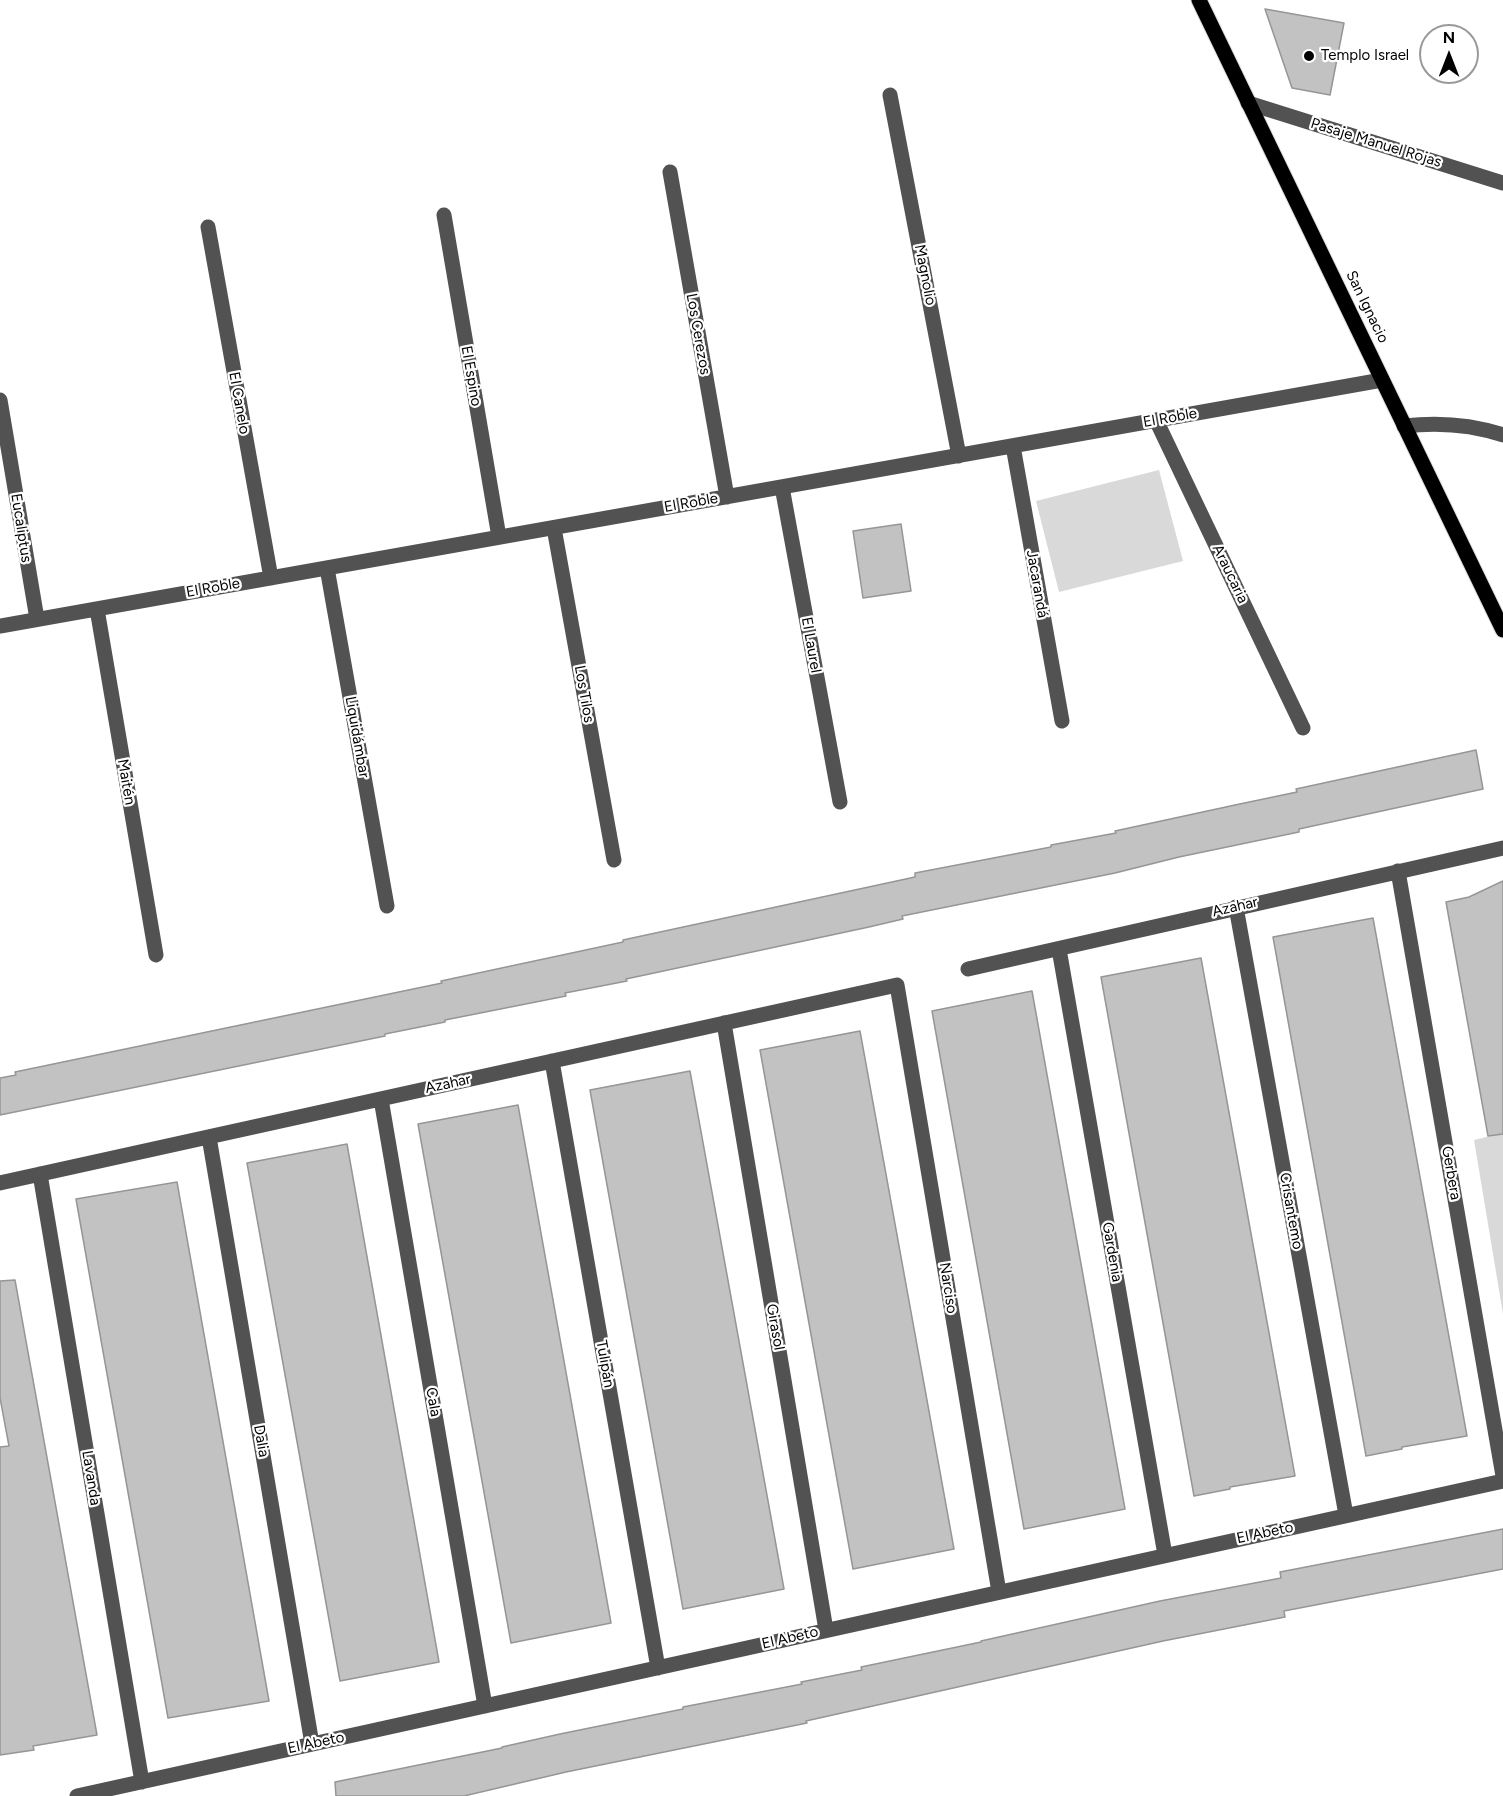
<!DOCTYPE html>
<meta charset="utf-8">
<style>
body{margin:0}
#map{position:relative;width:1503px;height:1796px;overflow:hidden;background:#fff;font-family:Figtree,sans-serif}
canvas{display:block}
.north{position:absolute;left:1419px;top:24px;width:60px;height:60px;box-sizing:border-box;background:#fff;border:2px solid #999;border-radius:50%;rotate:0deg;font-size:16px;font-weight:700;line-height:24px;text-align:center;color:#000}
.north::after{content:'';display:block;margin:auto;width:21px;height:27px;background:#000;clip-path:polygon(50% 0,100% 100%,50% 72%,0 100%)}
</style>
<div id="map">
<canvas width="1503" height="1796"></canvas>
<div class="north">N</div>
</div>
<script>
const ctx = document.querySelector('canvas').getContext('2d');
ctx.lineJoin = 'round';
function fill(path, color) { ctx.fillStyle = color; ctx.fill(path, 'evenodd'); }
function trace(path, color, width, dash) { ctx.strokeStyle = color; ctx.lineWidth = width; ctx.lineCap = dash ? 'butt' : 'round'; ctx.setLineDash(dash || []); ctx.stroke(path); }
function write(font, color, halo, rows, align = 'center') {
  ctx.font = font + ' Figtree,sans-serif'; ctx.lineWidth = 4.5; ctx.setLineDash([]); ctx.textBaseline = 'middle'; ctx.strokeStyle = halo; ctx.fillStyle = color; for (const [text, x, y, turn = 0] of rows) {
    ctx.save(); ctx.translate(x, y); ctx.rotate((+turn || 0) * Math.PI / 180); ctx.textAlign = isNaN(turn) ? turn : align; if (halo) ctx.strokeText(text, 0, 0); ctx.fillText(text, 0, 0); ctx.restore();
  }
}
fill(new Path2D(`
 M1159,470l24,91 -124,31 -23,-91z
 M1503,1133v181l-29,-174z`), '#d9d9d9');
const building = new Path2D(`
 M1265,9l79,14 -14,72 -38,-7z
 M901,524l10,67 -48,7 -10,-67z
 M1476,750l7,39 -184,40v3l-120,25 -64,16 -213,43 1,3 -34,8 -243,52 1,2 -62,12 1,3 -121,24v2l-60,12v2l-385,79v-37l16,-3 -1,-3 427,-89 -1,-2 182,-39v-2l292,-63v-4l136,-26v-2l65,-12 -1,-2 120,-26 62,-13 -1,-3z
 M1503,881v253l-15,2 -42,-234 23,-5z
 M1373,918l94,518 -65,11v2l-36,7 -93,-519z
 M1201,958l94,518 -65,11v2l-36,7 -93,-519z
 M1032,991l93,518 -101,20 -92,-518z
 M860,1031l94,518 -101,20 -93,-519z
 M690,1071l94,518 -101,20 -93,-519z
 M518,1105l93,518 -100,20 -93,-519z
 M347,1144l92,518 -99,19 -93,-518z
 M177,1182l92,519 -101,17 -92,-519z
 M15,1280l82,455 -64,11 1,4 -34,5v-308l9,-1 -9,-48v-117z
 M1503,1529v40l-219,42 1,6 -122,24 -357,80 1,2 -241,49 -102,24h-128l-1,-14 167,-34v-1l58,-13 123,-25v-2l119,-23 -1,-2 61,-12 -1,-3 120,-25v-1l179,-40 121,-23 -1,-6z`);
fill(building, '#c2c2c2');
trace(building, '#969696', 1.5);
const major = new Path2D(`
 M1199,0l304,630`);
trace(major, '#dbdbdb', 17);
trace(new Path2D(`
 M890,95l69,361
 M1248,103l255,80
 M670,172l57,325
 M444,215l55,322
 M208,227l63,351
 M0,400l37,219
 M1156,420l147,308
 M1404,426c34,-4 66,-2 99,9
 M1013,446l49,275
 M782,487l58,315
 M554,528l60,332
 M327,568l60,338
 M97,609l59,346
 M0,626l1382,-246
 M1398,871l105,605
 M1236,907l110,608
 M1059,949l106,606
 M968,969l535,-121
 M724,1023l102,607
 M552,1061l106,607
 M381,1099l104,607
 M209,1137l103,607
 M40,1174l102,608
 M0,1183l897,-198 102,607
 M77,1796l1426,-315`), '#525252', 15);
trace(major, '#000', 15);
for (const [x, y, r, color] of [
 [1309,56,6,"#000"]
]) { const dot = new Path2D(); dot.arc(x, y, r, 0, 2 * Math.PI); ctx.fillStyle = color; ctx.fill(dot); trace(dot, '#fff', 2); }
write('15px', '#000', '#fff', [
 ["Templo Israel",1321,56]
], 'left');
write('15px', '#000', '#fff', [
 ["Pasaje Manuel Rojas",1376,143,17],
 ["Magnolio",925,275,79],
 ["San Ignacio",1367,307,64],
 ["Los Cerezos",698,334,80],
 ["El Espino",471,376,80],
 ["El Canelo",239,403,80],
 ["El Roble",1170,418,-10],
 ["El Roble",691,503,-10],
 ["Eucaliptus",21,528,81],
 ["Araucaria",1230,574,64],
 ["Jacarandá",1037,584,80],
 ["El Roble",213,588,-10],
 ["El Laurel",811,645,80],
 ["Los Tilos",584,694,80],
 ["Liquidámbar",357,737,80],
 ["Maitén",126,782,80],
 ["Azahar",1235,907,-13],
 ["Azahar",448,1084,-12],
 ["Gerbera",1451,1173,80],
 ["Crisantemo",1291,1211,80],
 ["Gardenia",1112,1252,80],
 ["Narciso",948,1288,81],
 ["Girasol",775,1327,80],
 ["Tulipán",605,1364,80],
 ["Cala",433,1402,80],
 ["Dalia",261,1441,80],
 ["Lavanda",91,1478,81],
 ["El Abeto",1265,1533,-12],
 ["El Abeto",790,1638,-13],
 ["El Abeto",316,1743,-12]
]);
</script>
